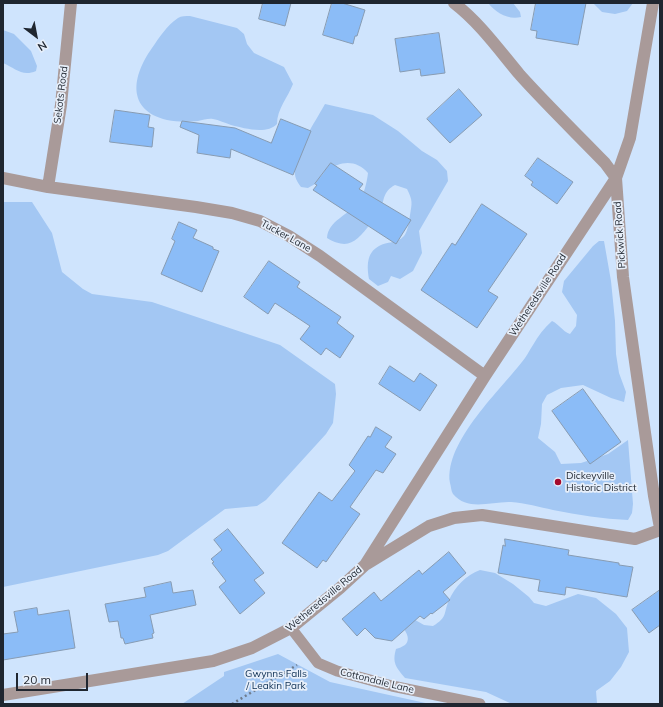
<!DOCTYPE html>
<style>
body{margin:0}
#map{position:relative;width:663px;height:707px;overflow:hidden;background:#cfe4fd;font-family:Mulish,sans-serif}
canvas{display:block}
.frame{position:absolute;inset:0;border:4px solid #1f2630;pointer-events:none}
.north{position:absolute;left:16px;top:16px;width:40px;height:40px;-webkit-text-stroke:3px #e7effa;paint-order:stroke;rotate:148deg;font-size:11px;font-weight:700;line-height:16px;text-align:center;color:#1f2630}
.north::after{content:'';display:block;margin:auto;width:14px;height:18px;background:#1f2630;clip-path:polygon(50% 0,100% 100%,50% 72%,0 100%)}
.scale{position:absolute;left:16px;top:673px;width:72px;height:18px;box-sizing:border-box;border:2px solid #1f2630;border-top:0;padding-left:5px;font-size:12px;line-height:14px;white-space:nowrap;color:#1f2630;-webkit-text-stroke:3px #e7effa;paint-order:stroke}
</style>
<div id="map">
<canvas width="663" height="707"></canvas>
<div class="frame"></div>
<div class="north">N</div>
<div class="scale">20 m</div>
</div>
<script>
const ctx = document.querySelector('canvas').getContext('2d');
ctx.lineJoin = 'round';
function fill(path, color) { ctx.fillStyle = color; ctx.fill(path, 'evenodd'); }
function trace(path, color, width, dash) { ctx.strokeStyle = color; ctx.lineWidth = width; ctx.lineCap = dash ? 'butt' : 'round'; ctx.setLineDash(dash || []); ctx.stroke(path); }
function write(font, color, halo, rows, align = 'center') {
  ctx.font = font + ' Mulish,sans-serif'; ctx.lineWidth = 3.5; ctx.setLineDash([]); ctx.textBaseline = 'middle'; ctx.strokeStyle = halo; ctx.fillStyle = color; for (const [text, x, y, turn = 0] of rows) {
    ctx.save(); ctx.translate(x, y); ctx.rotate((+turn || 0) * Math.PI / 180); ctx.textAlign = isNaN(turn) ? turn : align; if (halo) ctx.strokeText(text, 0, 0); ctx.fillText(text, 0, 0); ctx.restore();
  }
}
fill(new Path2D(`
 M488,3h25l7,9 1,5c-13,3 -25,-4 -33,-14z
 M593,3h40l-6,8 -12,3 -13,-2z
 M190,16l47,12 7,6 3,10 7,9 30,14 9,17c-5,13 -16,25 -16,40 -10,11 -34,4 -46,1 -6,-2 -12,-5 -18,-6 -4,-1 -10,1 -15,2 -10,1 -21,1 -31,-1 -41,-10 -35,-44 -15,-72 7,-10 15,-23 26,-30 3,-2 8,-2 12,-2z
 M3,30l11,4 17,17 6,15 -1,5c-14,6 -21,-3 -33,-8z
 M325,104l48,11 25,16 24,20 15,9 10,11 1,10 -29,50 3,22 -9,18 -13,8 -9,-3 -3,6 -10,4 -9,-7c-2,-12 -3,-26 10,-33 8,-5 18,-2 25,-10 4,-5 5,-15 6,-21 2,-12 3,-14 -3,-26l-12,-4c-13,7 -10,15 -15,26 -2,4 -6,8 -9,12 -14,18 -22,28 -44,15 1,-17 21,-23 31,-35 6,-8 9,-21 10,-30 -12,-14 -28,-12 -42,-2 -4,2 -5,6 -8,10 -2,3 -7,5 -10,7l-7,-1c-4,-5 -7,-11 -6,-17 3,-24 19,-46 30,-66z
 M3,202h29l20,31 10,39 21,17 9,5 60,8 9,3 119,40 55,39 1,10 -3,29 -7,11 -60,66 -9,6 -32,3 -57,42 -10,4 -155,32z
 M599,241h5l7,40 4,40 1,33 3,19 7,19 -2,10 -13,-4 -28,-13 -22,3 -14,7 -5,9 -1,20 -3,14 17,14 6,12 20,-1 27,-9 20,-14 5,64 -1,9 -4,7c-25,-1 -50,-5 -75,-10 -13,-3 -28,-7 -42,-8 -19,-1 -43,10 -58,-8 -2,-3 -2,-8 -3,-11 -6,-42 52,-94 75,-125 3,-4 5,-9 8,-13 5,-9 11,-17 19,-24 7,3 10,10 18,13l6,-8 1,-11 -15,-23 2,-11 29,-35z
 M480,570l15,3 18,11 16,13 5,6 12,3 32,-12 18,4 20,16 11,14 2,24 -8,15 -11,14 -14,10 1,12 -1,1h-84l-26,-12 -81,-14c-9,-11 -13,-15 -9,-29 3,-1 6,-2 9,-4 9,-8 -5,-21 -11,-27l9,-5 21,12 9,1c15,-9 10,-12 16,-26 6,-13 17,-25 31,-30z
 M278,654l52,28 100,22h-248l42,-28v-4z`), '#a3c7f3');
const building = new Path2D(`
 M263,3h28l-6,23 -26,-7z
 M332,3h10l23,7 -8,26h-2l-2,8 -30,-9z
 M536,3h50l-8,42 -42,-7 1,-7 -6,-1z
 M439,33l6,40 -24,3 -1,-7 -20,3 -5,-33z
 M459,89l23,26 -32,28 -23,-24z
 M115,110l35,5 -2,12 6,1 -2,19 -42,-5z
 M281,119l30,12 -18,44 -62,-26 -1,9 -33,-5 2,-18 -19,-8 2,-6 53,7 36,15z
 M538,158l35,24 -16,22 -26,-19 2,-3 -8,-6z
 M331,163l32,21 -4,5 52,31 -15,24 -83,-54 4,-5 -2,-1z
 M482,204l45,30 -39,57 10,6 -21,31 -56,-38 31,-47 3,2z
 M179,222l18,8 -4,8 20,9v2l6,2 -17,41 -41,-18 14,-33 -3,-2z
 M269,261l31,21 -3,5 44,30 -4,6 17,13 -14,22 -14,-10 -5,7 -21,-16 10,-13 -35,-23 -7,11 -24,-17z
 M390,366l24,16 6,-9 17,12 -17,26 -41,-27z
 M583,389l38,53 -31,22 -38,-53z
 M376,427l16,10 -7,10 11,7 -13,19 -7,-3 -26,37 10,7 -34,48 -3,-2 -6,8 -35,-25 37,-51 13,9 23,-30 -6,-6 19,-29 2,1z
 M228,529l36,44 -10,7 11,13 -25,21 -21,-27 7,-6 -14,-18 2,-1 -3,-3 11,-9 -8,-10z
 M505,539l64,11 -1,5 51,8v2l14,2 -6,30 -61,-10 -1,8 -27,-4 2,-11 -42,-7 5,-28 2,1z
 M449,552l17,21 -23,19 7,8 -18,14 -1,-1 -7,6 -4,-3 -28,25 -17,-3 -10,-10 -8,8 -15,-17 32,-27 7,9 38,-31 3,4z
 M171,582l2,11 20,-3 3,15 -46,10 4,18 -2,1 1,4 -28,6 -2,-6h-2l-3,-17 -9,1 -4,-18 41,-7 -2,-9z
 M660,590v35l-11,8 -17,-23z
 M37,608l1,7 31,-5 6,38 -72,12v-26l15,-2 -4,-20z`);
fill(building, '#8bbcf7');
trace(building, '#879bb2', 1);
trace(new Path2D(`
 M232,704l65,-39`), '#6f7c8d', 2.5, [2, 3]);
trace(new Path2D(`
 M291,628l27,35 19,8 55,15 88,18`), '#a99a99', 11);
trace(new Path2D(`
 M454,3c26,20 45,47 66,72 27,30 57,59 85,88l11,15 7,99 31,219 6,32
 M3,178l45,9 148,20 36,6 28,8 29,15 31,20 165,120
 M48,187l13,-82 10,-102
 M367,564l62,-38 25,-8 28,-3 153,24 25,-9
 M3,695l210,-34 39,-13 39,-20 49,-40 25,-23 120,-189 131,-198 14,-40 23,-135`), '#a99a99', 12);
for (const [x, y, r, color] of [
 [558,482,4,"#a50a2c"]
]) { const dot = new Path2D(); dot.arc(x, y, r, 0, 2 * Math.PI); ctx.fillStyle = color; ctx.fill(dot); trace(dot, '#e7effa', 1.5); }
write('10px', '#1f2630', '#e7effa', [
 ["Sekots Road",61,95,-83],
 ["Pickwick Road",620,235,-94],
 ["Tucker Lane",286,236,29],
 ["Wetheredsville Road",538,295,-57],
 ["Wetheredsville Road",324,599,-40],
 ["Cottondale Lane",377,681,14]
]);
write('10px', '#1f2630', '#e7effa', [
 ["Dickeyville",566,476],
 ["Historic District",566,488]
], 'left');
write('10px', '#0c2e52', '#e7effa', [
 ["Gwynns Falls",276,674],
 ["/ Leakin Park",276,686]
]);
</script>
